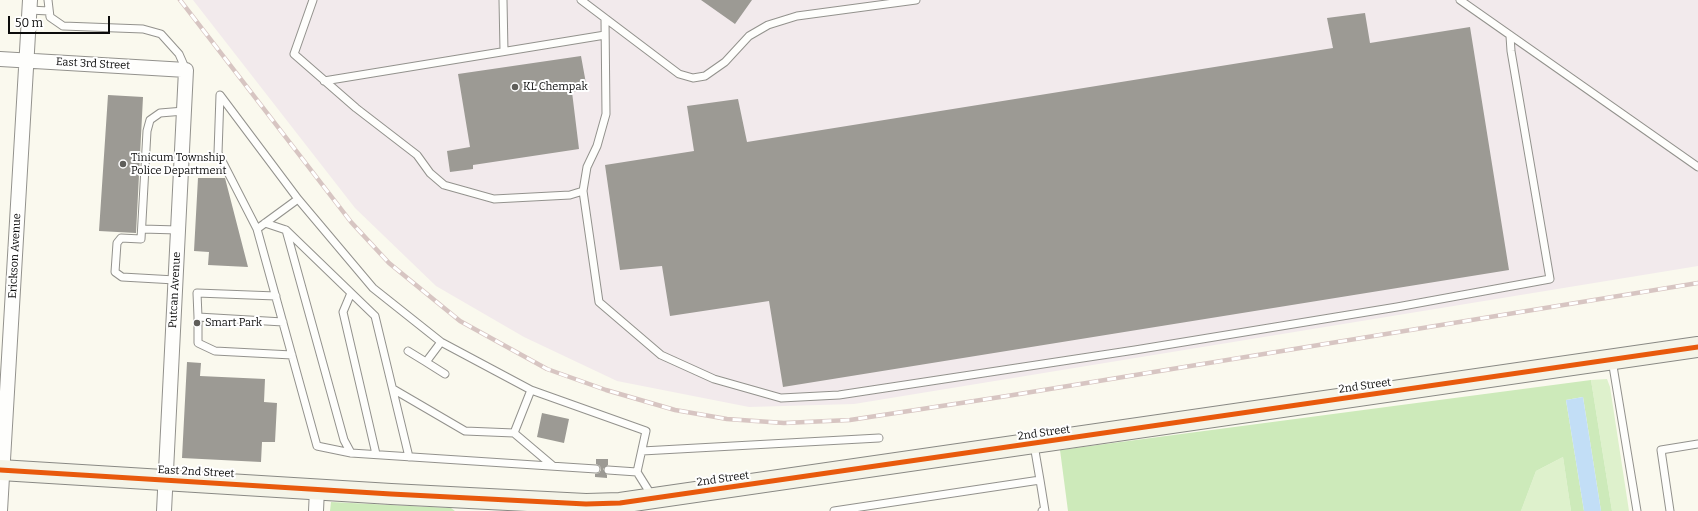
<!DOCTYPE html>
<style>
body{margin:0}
#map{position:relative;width:1698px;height:511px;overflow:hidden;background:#faf9ee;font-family:Bitter,serif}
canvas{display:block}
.scale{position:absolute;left:8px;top:16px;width:102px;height:18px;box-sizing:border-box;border:2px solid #0b0b0b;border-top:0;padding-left:5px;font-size:12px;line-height:14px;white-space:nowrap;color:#0b0b0b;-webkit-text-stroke:3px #fff;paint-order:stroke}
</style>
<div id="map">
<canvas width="1698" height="511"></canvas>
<div class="scale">50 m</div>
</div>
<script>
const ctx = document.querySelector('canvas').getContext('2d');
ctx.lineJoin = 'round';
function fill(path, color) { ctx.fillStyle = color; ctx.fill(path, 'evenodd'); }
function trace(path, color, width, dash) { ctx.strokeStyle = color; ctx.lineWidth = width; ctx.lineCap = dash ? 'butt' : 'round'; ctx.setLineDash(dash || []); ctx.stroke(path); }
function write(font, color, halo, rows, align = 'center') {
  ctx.font = font + ' Bitter,serif'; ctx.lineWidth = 4; ctx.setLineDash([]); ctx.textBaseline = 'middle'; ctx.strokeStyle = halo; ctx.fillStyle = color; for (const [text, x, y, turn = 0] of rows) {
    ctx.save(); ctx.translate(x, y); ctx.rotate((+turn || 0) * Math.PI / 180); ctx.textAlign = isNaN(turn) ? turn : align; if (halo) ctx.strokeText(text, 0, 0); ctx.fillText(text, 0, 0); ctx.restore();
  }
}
fill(new Path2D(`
 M193,0h1505v266l-844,138 -105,3 -132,-26 -93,-44 -88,-51 -81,-78z`), '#f2eaec');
fill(new Path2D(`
 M1607,379l3,8 19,124h-17l-21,-131z
 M1563,457l8,54h-50l15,-40z`), '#def1cc');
fill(new Path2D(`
 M1591,380l21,131h-11l-18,-114 -17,3 18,111h-13l-8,-54 -27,14 -15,40h-453l-8,-61z
 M331,502l120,6 4,3h-125z`), '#cdeaba');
fill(new Path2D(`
 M1583,397l18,114h-17l-18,-111z`), '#c2def6');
fill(new Path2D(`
 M701,0h51l-17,24z
 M1365,13l5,30 100,-16 39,243 -726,117 -14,-86 -99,15 -8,-50 -42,4 -15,-105 89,-14 -7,-45 51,-7 9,43 586,-94 -6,-30z
 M581,56l6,33 -15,3 7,57 -106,16v4l-23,3 -3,-21 23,-4 -12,-73z
 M108,95l35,2 -7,136 -37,-2z
 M198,178h27l23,89 -40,-2 1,-13 -15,-1z
 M187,362l14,1 -1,13 65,3 -1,23 13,1 -2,39h-13l-1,20 -79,-4z
 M542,413l27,6 -5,24 -27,-6z
 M596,459h12v6l-5,4 4,6v3l-12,-1v-3l4,-1 2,-3 -1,-4 -4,-2z`), '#9c9a94');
const lane = new Path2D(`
 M48,0l2,17 13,9 80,3 18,5 18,20 7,16
 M313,0l-19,54 62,54 61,47 13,18 14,12 50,14 76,-4 13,-4
 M503,0l1,51
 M581,0l98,74 14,4 12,-2 20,-14 24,-26 19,-11 29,-9 119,-16
 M1460,0l238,167
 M29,10l20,1
 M605,19l1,95 -9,32 -10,21 -4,24 16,111 62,53 53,24 67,19 58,-3 296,-45 262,-43 153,-28 -39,-228 -1,-15
 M324,81l281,-46
 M265,223l21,7 89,86 34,141
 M142,229l36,1
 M257,229l-39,-76 2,-58 78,104
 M286,230l58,210 7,13
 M175,280l-53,-3 -7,-5 2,-29 4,-5 20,1 6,-108 3,-11 10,-7 24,-2
 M351,293l-8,19 33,142
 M276,296l-79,-3 1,24 85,5
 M198,317v26l17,8 77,4
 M441,342l-15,20 19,12
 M408,351l18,11
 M1612,360l25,151
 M393,389l72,42 49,2 39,33
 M514,433l17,-43
 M1034,445l6,35
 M642,451l237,-13
 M596,469l-245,-16 -34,-7 -60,-217 41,-30 75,89 68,54 90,48 115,41 -9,41
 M608,470l29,2 15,24
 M834,511l206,-31 5,31h-3
 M1670,511l-9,-61 37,-6`);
const street = new Path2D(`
 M0,59l186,11 -22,441
 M0,511l30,-511
 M316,511l1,-22`);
const secondary = new Path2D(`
 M0,470l391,24 195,10 34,-1 1078,-156`);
trace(lane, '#93928d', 9);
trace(street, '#93928d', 16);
trace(secondary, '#898984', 22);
trace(lane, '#fefefc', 7);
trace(street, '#fefefc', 14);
trace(secondary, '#f4f4e8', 20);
const rail = new Path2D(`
 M180,0l171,222 38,41 71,58 87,48 59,21 69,20 52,9 57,4 66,-3 157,-24 691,-113`);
trace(rail, '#d7c5c2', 4.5);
trace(rail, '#fff', 3, [9]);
trace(new Path2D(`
 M0,470l391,24 195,10 34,-1 1078,-156`), '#e8590c', 5);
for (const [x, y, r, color] of [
 [515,87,4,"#5f5e5a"],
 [123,164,4,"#5f5e5a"],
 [197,323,4,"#5f5e5a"]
]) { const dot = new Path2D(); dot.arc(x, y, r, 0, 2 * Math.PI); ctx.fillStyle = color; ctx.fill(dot); trace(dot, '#fff', 1.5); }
write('11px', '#0b0b0b', '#fff', [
 ["East 3rd Street",93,64,3],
 ["Erickson Avenue",15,256,-87],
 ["Putcan Avenue",175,290,-87],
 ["2nd Street",1365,386,-8],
 ["2nd Street",1044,433,-8],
 ["East 2nd Street",196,472,3],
 ["2nd Street",723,479,-8]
]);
write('11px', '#0b0b0b', '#fff', [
 ["KL Chempak",523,87],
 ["Tinicum Township",131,158],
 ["Police Department",131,171],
 ["Smart Park",205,323]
], 'left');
</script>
